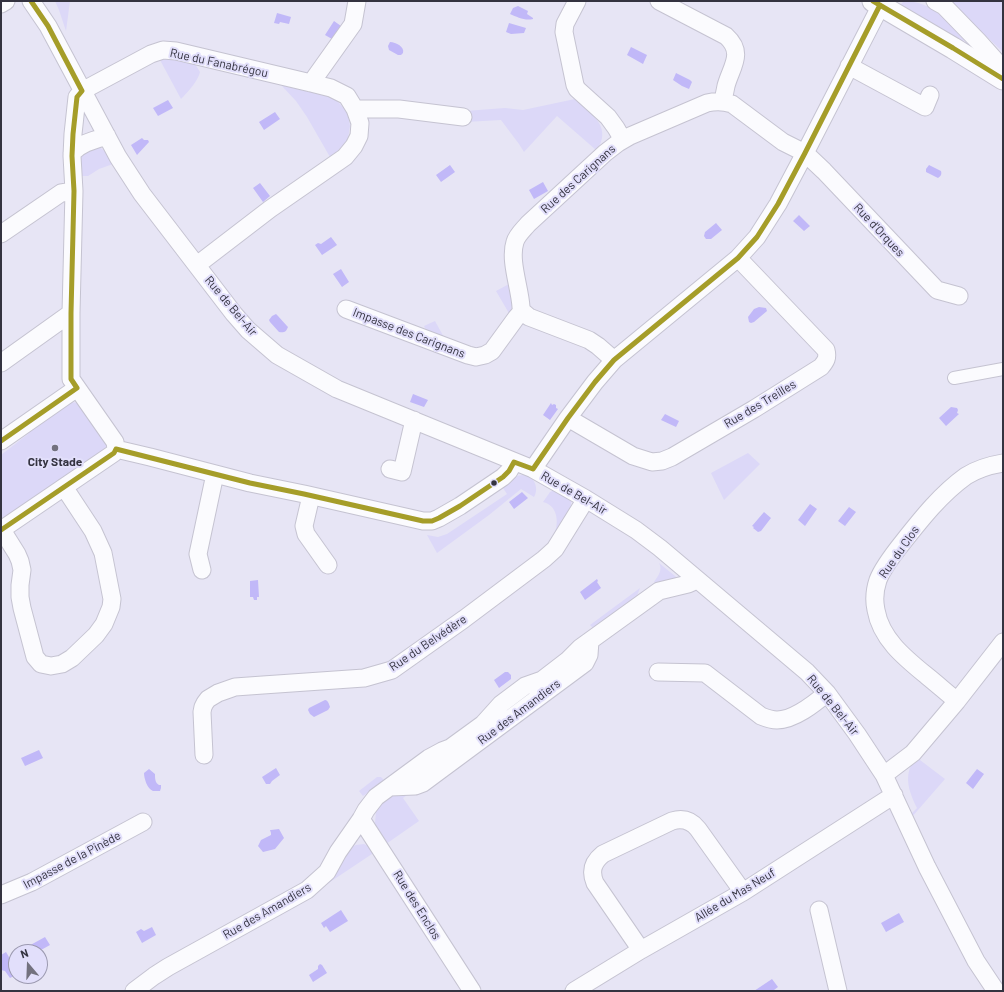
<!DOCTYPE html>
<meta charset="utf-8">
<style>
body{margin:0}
#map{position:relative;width:1004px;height:992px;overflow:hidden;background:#e7e5f5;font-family:Barlow,sans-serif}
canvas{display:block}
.frame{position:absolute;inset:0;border:2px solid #343340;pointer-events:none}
.north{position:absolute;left:8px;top:944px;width:40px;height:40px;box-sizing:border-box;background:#e2dffb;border:1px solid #9c9ab0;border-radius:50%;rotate:341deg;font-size:11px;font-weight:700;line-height:16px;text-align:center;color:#343340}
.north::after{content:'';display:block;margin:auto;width:14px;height:18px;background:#73717f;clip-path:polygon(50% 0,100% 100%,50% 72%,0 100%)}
</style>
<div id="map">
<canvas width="1004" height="992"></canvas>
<div class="frame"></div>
<div class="north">N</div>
</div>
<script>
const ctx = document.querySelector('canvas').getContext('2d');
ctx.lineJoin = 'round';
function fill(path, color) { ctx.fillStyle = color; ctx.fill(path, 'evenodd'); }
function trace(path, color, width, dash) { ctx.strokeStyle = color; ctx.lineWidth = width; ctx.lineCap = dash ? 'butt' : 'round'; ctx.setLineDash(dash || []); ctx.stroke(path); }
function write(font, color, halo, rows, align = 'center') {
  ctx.font = font + ' Barlow,sans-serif'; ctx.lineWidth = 4; ctx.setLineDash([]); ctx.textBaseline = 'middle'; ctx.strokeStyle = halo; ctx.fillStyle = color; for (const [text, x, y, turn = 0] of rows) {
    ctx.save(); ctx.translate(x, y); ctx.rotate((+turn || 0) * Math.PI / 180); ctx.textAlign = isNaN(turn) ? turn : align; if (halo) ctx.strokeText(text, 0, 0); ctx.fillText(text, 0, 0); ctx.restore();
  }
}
fill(new Path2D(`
 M55,1h15l-4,30 -7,-21z
 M904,1c28,0 43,20 60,39l-4,6 -62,-39z
 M949,1h54v51z
 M171,59l24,5 5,8c-2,9 -13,21 -19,27l-21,-39z
 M281,85l53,13 12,12 3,10 1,6 -2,12 -6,9 -12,10 -23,-40 -11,-16z
 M575,99c12,11 33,24 26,43 -1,3 -4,6 -5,8l-39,-34 -33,36 -5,-8 -18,-24 -36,2v-11l40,-3 18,2z
 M98,146c7,4 11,11 15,18l-14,5 -11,7h-7v-19l3,-4z
 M509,284c2,10 5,21 1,31l-14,-24z
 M435,321l11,20 -19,-9 -3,-6z
 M69,402l10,1 29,36 -3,11 -104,72v-67l27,-21 9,-11z
 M748,453l12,11 -36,36 -13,-27z
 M523,475l9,3c4,6 6,12 2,19l-13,-8 -32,26 -52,38 -10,-18 11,2 9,-3 60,-40 -6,-9 14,-9z
 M554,490l17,10c2,10 -10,25 -16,32 4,-11 2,-27 -12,-30l7,-10z
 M659,563l16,13 2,2 -17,6 -6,-2c4,-6 9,-12 5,-19z
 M640,588l-5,13 -42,27 -3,-3z
 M916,757l29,22 -34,39 -1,-3 7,-7c-9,-18 -14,-34 -1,-51z
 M377,777h4l3,3v3l-9,5 -12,8 -4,-5z
 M411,792l-8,6 16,23 -33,23 -8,-14 -2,-4 -1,-3 1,-11 8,-16z
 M364,844l6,3 5,5 -78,52 52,-56 7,-3z`), '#dcd8f8');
fill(new Path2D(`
 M518,6l10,5 -1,3 6,4v1c-8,2 -16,-2 -23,-5l3,-6z
 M277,13l14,4 -2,7 -9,-2 -1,2 -5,-1z
 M334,21l7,5 -9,13 -7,-4z
 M509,23l17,5 -2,5 -13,1 -5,-2z
 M390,42c6,0 15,5 13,11l-2,2h-3l-9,-5 -1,-4z
 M631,47l16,8 -4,9 -16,-9z
 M676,73l14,7 2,2 -3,7 -7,-3 -9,-6z
 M168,100l5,8 -15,8 -5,-8z
 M275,112l5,7 -16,11 -5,-8z
 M142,138l2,2h4l1,2 -12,13 -6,-10z
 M450,165l5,7 -14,10 -5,-7z
 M929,165l12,6c1,3 0,5 -3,7l-12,-6v-3z
 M543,182l5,9 -14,8 -5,-9z
 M260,183l10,13 -7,6 -10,-14z
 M799,215l11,11 -6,5 -11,-10z
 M716,223l6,7 -11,9h-5l-2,-3 1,-4z
 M331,237l6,8 -15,10 -7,-10 3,-2 3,1z
 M341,269l8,13 -7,5 -9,-13z
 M759,307l7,1 1,3 -13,11 -3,1 -2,-1 -1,-5 6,-8z
 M276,314l2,2 9,10 1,1c-2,5 -4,6 -9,5l-9,-10 -1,-2 3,-4z
 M413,394l15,6 -4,7 -14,-5z
 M551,403l1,2 2,-1 2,1v3l2,1 -8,11 -7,-5z
 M951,407l6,1 1,2 -1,3 2,1 -13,12 -7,-8z
 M665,414l14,7 -3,6 -15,-7z
 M522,492l6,6 -14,11 -5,-7z
 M810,504l7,5 -12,17 -7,-6z
 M849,507l7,5 -11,14 -7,-5z
 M764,512l7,6 -10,13 -3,1 -5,-4 1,-1 -2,-1z
 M597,579l1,2 -1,1 4,6 -16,12 -5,-8z
 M258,580l1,17h-2v3h-3l-1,-3h-3v-16z
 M505,672h3l3,3v4l-12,9 -5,-8z
 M325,700c3,0 4,4 5,7l-2,3 -14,7 -4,-3 -2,-4 1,-2z
 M39,750l4,8 -18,8 -4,-8z
 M276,768l4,7 -8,6 -2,3h-4l-4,-7z
 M149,769l6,5c0,4 0,9 4,11h2v3l-1,3c-1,0 -6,0 -7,0 -6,-2 -9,-13 -9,-18z
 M977,769l7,5 -11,15 -7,-6z
 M279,829l5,9 -9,11 -12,3 -5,-6 3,-6 10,-5v-2l-1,-3h1z
 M341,910l7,11 -18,11 -4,-6 -2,2 -3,-5z
 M899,913l5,9 -18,10 -5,-9z
 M152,927l4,8 -14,8 -6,-11 5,-3 3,2z
 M45,937l5,8 -9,5 -2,-2 -8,4h-4l-2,-4z
 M6,952l10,17v6l-6,3 -5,-7 -4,-1v-15z
 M320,964l2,1 5,8 -14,9 -4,-7 9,-6v-3z
 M772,979l6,8 -4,3v1h-20z`), '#c1b8f8');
const pedestrian = new Path2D(`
 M954,378l49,-9`);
const minor = new Path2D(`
 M31,1l17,25 70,131 24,37 92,120 14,16 29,25 60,34 196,80 53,30 50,31 24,18 147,124 20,21 30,41 27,41 43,92 49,94 20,30
 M577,1l-12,23 -1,8 11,53 2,4 31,28 8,11 7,12
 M659,1l67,35c19,17 5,31 0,50 -1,5 -2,10 -3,15
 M935,1l9,5 34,35 25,28
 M1,4l5,-3
 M849,66l76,41 5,-12
 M311,83l42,-59 4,-23
 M355,109h44l64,8
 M72,153c9,-10 22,-13 35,-17
 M1,234l60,-41 13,-2
 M346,309l122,46 8,2 9,-2 7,-4 24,-33 6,-7
 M614,360l-16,-14 -9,-6 -60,-23 -7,-6 -1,-4c-1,-19 -12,-47 -6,-65 2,-7 8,-12 13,-18l77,-71 13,-10 12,-7 77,-33c9,-2 16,-2 25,1l51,38 22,11 19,18 113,119 22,6
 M1,363l70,-50
 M568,418l65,38 19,6 10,-1 10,-4 82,-48 67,-42c5,-6 7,-9 5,-17l-88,-92
 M1,441l76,-53
 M116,449l34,8 100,26 54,11 119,27h9l7,-3 21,-12 43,-29 6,-6 5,-9
 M390,469l12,3 12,-52
 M533,469l35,-51 27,-36 19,-22 124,-102 19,-21 21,-33 27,-51 78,-152
 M311,496l-7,30 2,8 22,31
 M1,530l113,-77 2,-4 -1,-7 -44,-63v-66l3,-122 -2,-35 1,-22 4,-37 5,-6 69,-37 12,-4 13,1 135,32 20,5 16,8 8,13 5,14 -1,13 -5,10 -9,11 -75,52 -73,56
 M2,530l15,24 3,7 2,9 -2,15v12l2,11 13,49 6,7 10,2 11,-2 10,-6 24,-23 8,-11 7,-17 1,-8 -9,-46 -10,-22 -29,-44
 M202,570l-4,-16 17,-80
 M658,672l47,1 56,43c5,2 10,4 16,4 17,0 37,-16 50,-27
 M957,701c-10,-8 -20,-17 -30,-25 -22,-18 -46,-37 -51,-66 -2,-9 -1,-21 2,-30 5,-13 17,-28 25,-38 19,-24 38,-48 63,-66 11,-7 25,-11 37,-13
 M204,755l-2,-43 1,-5 2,-4 3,-4 10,-6 17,-6 28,-2 101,-7 28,-8 72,-51 80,-60 11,-10 31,-50
 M884,775l29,-22 44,-52 46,-59
 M390,787l25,-1 8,-3 162,-120 4,-8 1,-14
 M361,819l111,172
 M1,895l31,-13 111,-60
 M819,910l19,81
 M641,950l-46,-67c-5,-12 -2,-21 8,-29l69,-33c10,-3 19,-1 26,8l45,63
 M134,991l20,-15 14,-9 139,-77 20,-18 11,-20 23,-33 5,-9 10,-13 53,-39 13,-7 8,-3 33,-24 18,-20 24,-18 17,-6 26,-20 12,-12 79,-57 29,-7 9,-4
 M574,991l67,-41 102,-58 151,-97`);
const tertiary = new Path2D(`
 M873,1l80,47 50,31`);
trace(pedestrian, '#c5c3d1', 14);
trace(minor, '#c5c3d1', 19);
trace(tertiary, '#c5c3d1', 23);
trace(pedestrian, '#fbfbfe', 12);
trace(minor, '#fbfbfe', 17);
trace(tertiary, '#fbfbfe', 21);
trace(new Path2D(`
 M873,1l80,47 50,31
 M1,441l76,-53 -6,-9v-66l3,-122 -2,-35 1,-22 4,-37 5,-6 -34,-65 -17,-25
 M1,530l113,-77 2,-4 134,34 54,11 119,27h9l7,-3 21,-12 43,-29 6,-6 5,-9 19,7 35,-51 27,-36 19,-22 124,-102 19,-21 21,-33 27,-51 75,-148`), '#a59d29', 5);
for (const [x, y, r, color] of [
 [55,448,4,"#73717f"],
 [494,483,3.5,"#343340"]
]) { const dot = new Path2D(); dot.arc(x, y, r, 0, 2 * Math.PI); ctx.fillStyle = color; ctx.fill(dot); trace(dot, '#e2dffb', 1.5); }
write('12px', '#343340', '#e2dffb', [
 ["Rue du Fanabrégou",219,63,12],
 ["Rue des Carignans",578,179,-42],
 ["Rue d'Orques",879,230,47],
 ["Rue de Bel-Air",231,306,50],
 ["Impasse des Carignans",409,333,21],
 ["Rue des Treilles",760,404,-31],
 ["Rue de Bel-Air",574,493,30],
 ["Rue du Clos",899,552,-55],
 ["Rue du Belvédère",428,643,-34],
 ["Rue de Bel-Air",833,705,51],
 ["Rue des Amandiers",519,712,-37],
 ["Impasse de la Pinède",72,860,-28],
 ["Allée du Mas Neuf",735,895,-31],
 ["Rue des Enclos",417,905,58],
 ["Rue des Amandiers",267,911,-30]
]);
write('bold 12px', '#343340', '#e2dffb', [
 ["City Stade",55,462]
]);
</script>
